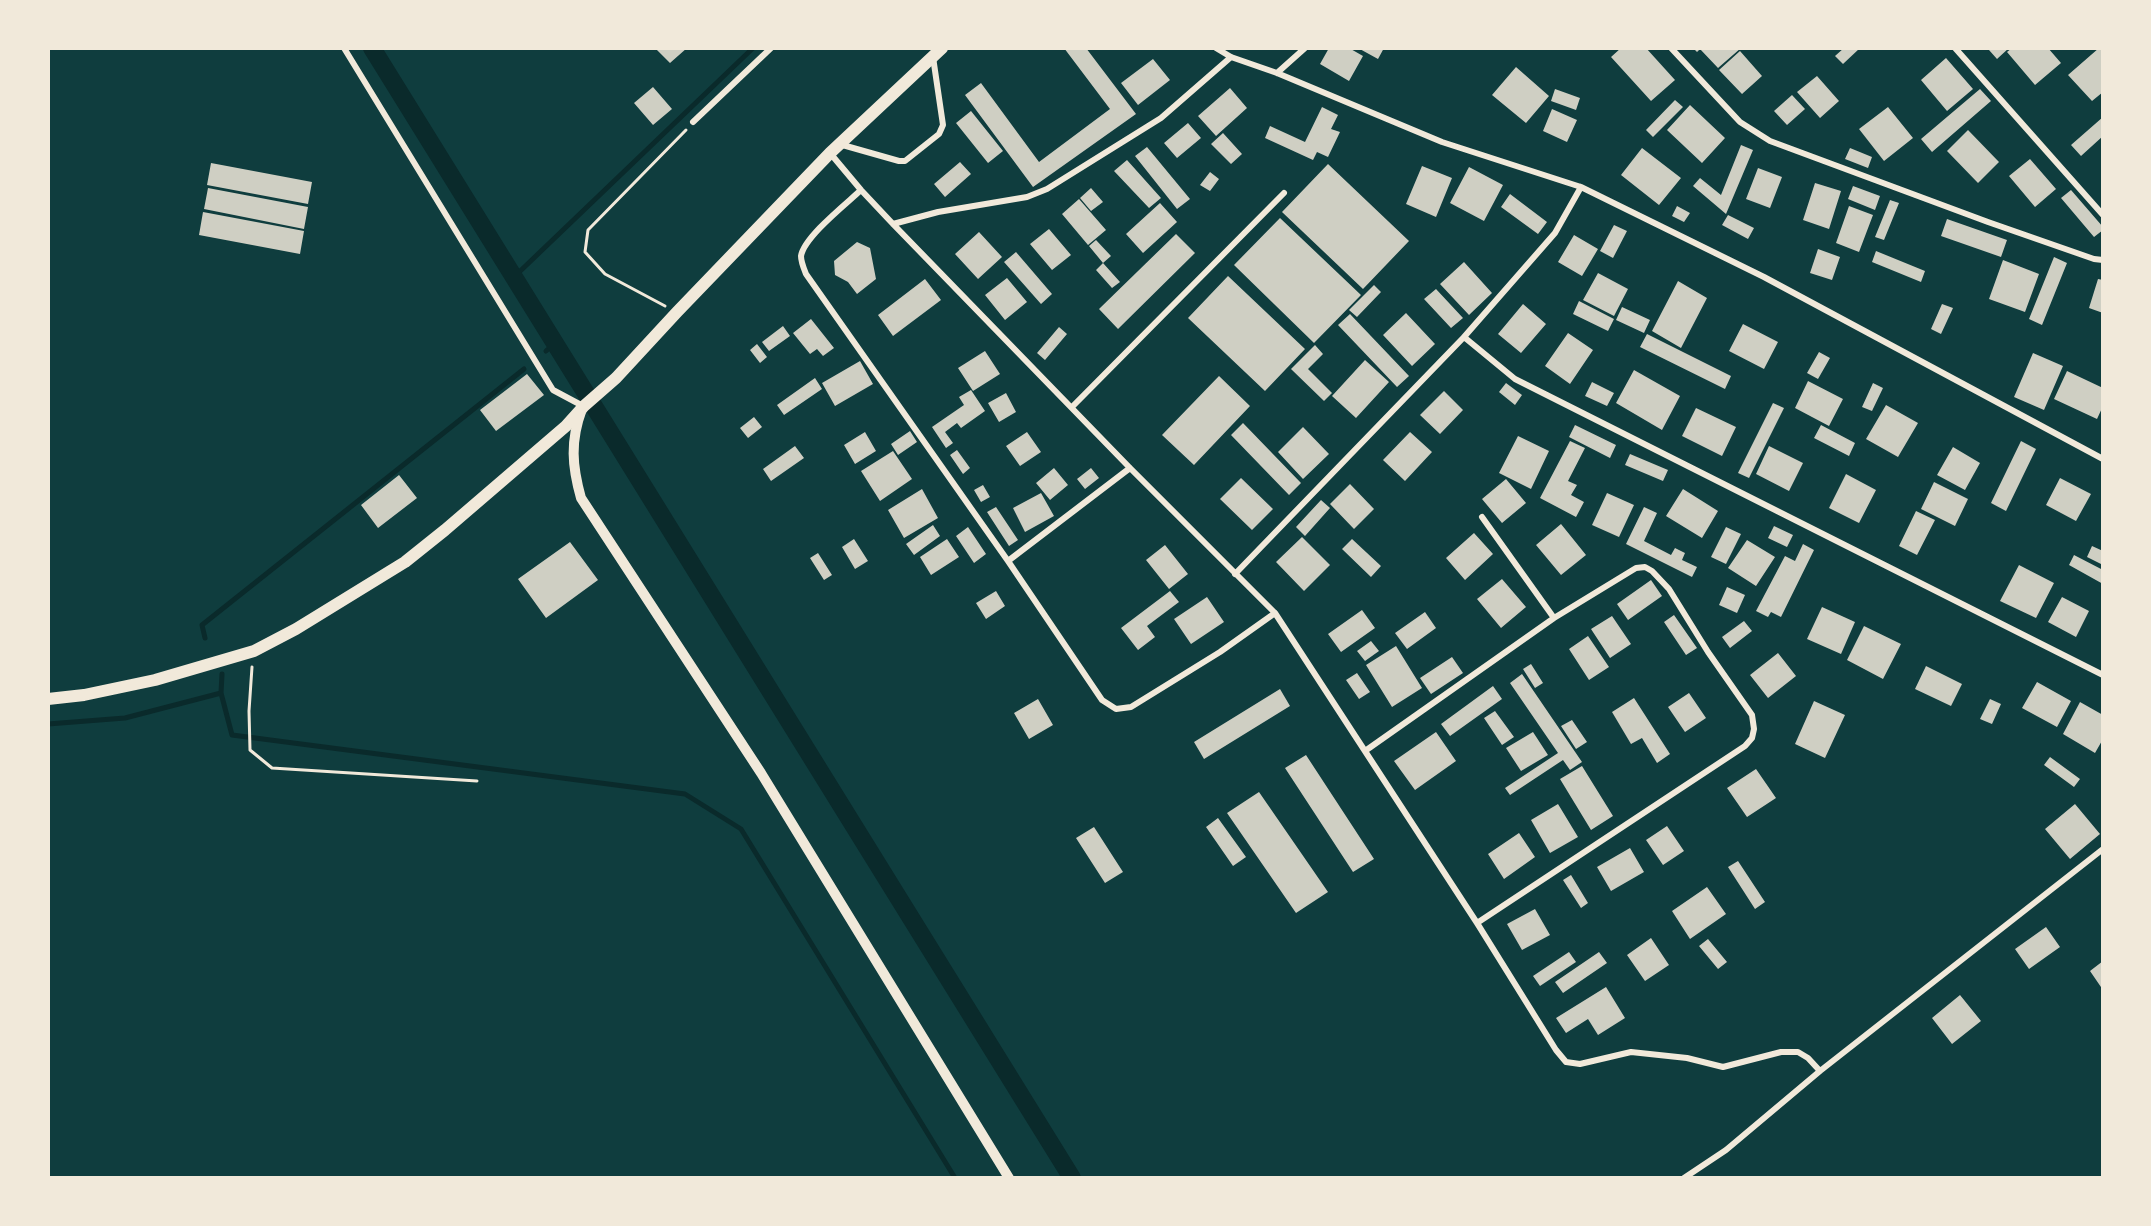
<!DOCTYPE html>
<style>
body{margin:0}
#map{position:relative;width:2151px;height:1226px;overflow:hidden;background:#0f3d3e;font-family:Rubik,sans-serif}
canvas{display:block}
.frame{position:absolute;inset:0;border:50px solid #f1e9da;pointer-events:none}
</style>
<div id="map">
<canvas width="2151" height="1226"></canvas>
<div class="frame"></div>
</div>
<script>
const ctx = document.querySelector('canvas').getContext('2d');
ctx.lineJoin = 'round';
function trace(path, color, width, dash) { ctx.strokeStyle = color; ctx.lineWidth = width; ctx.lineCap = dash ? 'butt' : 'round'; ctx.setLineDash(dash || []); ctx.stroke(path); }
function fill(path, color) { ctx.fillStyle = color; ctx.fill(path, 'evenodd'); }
trace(new Path2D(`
 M514,277l239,-229
 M546,351l9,-8
 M205,638l-3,-13 322,-256
 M222,674l-1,19 11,42 453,59 56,35 214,349
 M48,724l77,-6 96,-25`), '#0a2a2b', 5);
trace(new Path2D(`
 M372,48l700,1130`), '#0a2a2b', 18);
fill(new Path2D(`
 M655,48h32l-17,15z
 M1064,48h22l50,66 -103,73 -68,-92 16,-12 58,79 71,-53z
 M1329,48h20l14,8 -14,25 -29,-17z
 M1358,48h26l-6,11z
 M1621,48h25l29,32 -24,21 -40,-44z
 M1693,48h48l-23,20 -18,-19 -3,3z
 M1844,48h16l-17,16 -8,-8z
 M1991,48h18l-12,11 -8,-9z
 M2012,48h36l13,15 -26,22 -28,-33z
 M2099,48h4v44l-11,9 -24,-26z
 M1740,51l22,25 -20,18 -23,-24z
 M1946,58l27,31 -26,22 -26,-31z
 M1153,59l17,21 -32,25 -17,-22z
 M1516,67l33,29 -23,27 -34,-28z
 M1817,76l22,25 -19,17 -23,-26z
 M653,87l19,22 -19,16 -19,-22z
 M1230,88l17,20 -31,28 -18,-20z
 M1555,89l25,9 -4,12 -25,-9z
 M1980,89l11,12 -59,51 -11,-13z
 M1792,95l13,14 -18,16 -13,-14z
 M1675,100l8,7 -30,30 -7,-7z
 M1690,105l35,33 -23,25 -35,-33z
 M1322,107l16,8 -7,14 9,3 -12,25 -11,-5 -4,8 -48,-22 5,-12 35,16z
 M1888,107l25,31 -29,23 -25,-32z
 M1552,109l25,11 -10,22 -24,-11z
 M971,111l32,40 -15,12 -32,-40z
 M2103,117v19l-22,20 -10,-11z
 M1188,123l13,15 -24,20 -13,-15z
 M1968,130l31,32 -21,21 -31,-32z
 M1223,133l19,21 -11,10 -20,-20z
 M1741,145l12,5 -27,64 -33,-28 7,-8 21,17z
 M1147,147l43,52 -13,10 -42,-53z
 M1642,148l39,30 -22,27 -38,-30z
 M1850,148l22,9 -4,11 -23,-9z
 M2030,159l26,30 -21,18 -26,-31z
 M1127,160l34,38 -12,10 -35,-37z
 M960,162l11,12 -26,23 -11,-13z
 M211,163l101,19 -4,22 -101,-19z
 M1328,164l81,77 -46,48 -81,-77z
 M1422,166l30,12 -16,39 -30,-13z
 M1469,167l34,18 -19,36 -34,-18z
 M1758,168l24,9 -12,31 -24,-9z
 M1210,172l9,7 -9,12 -10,-6z
 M1815,183l26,8 -12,38 -26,-9z
 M1853,186l27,10 -5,14 -27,-11z
 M208,188l100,19 -4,22 -100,-20z
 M1091,188l12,14 -12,9 -11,-13z
 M2071,190l32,37v3l-9,7 -33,-39z
 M1510,194l37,28 -9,12 -37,-27z
 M1079,199l27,31 -18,15 -26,-31z
 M1890,200l9,3 -15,37 -9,-3z
 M1160,203l17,19 -34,31 -17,-19z
 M1677,206l13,7 -6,9 -12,-6z
 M1849,206l24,9 -14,37 -23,-9z
 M203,212l101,19 -4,23 -101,-19z
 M1728,215l26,13 -6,11 -26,-14z
 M1280,218l81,77 -47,48 -80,-78z
 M1947,219l60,21 -6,17 -60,-21z
 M1614,225l13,6 -14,27 -13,-7z
 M1049,229l22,26 -19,15 -22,-26z
 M979,232l23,25 -24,22 -23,-25z
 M1176,234l19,19 -77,76 -19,-20z
 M1574,235l24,14 -16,27 -24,-14z
 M1096,240l15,16 -8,7 -14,-17z
 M857,242l13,6 6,31 -19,15 -9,-12 -13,-7 -1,-14z
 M1818,249l22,8 -8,23 -22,-7z
 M1876,251l49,20 -4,11 -49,-20z
 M1016,252l36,42 -11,10 -37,-42z
 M2054,257l13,6 -25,62 -13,-6z
 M2003,260l36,14 -14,38 -36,-13z
 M1464,262l28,31 -23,22 -29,-31z
 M1103,263l17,19 -8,6 -16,-18z
 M1598,273l30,16 -14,27 -31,-16z
 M1228,276l77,73 -40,42 -77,-73z
 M1007,278l20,24 -22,18 -20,-25z
 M925,279l16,21 -48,36 -15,-21z
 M2098,279l5,1v33l-14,-5z
 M1678,281l29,17 -26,50 -29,-17z
 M1374,285l7,7 -24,25 -8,-7z
 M1436,289l27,29 -12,10 -27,-29z
 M1579,301l35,18 -6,12 -35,-17z
 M1523,304l23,20 -25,29 -23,-19z
 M1942,304l11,4 -12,26 -10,-5z
 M1622,307l28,13 -6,13 -28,-13z
 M1406,313l29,31 -23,22 -29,-31z
 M1350,314l59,62 -12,11 -59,-62z
 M811,319l23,29 -11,8 -6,-7 -7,5 -17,-21z
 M1743,324l35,18 -14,27 -35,-18z
 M783,326l7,10 -21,15 -7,-9z
 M1059,327l8,7 -22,26 -8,-7z
 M1568,333l25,17 -23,34 -25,-18z
 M1647,334l84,42 -6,13 -85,-42z
 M757,344l10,13 -7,6 -10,-13z
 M1315,345l8,9 -15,15 24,24 -8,8 -33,-32z
 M985,351l15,23 -27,17 -15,-23z
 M1819,352l11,6 -12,21 -11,-6z
 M2033,353l30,13 -19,44 -30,-13z
 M1365,360l24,22 -33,36 -24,-22z
 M860,361l13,23 -38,22 -13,-23z
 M1634,370l46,26 -18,34 -46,-27z
 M2067,371l36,17v18l-6,13 -43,-20z
 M527,374l17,21 -48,36 -16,-21z
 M1219,376l31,30 -56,59 -32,-30z
 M815,378l7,11 -38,26 -7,-10z
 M1808,381l35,18 -14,27 -34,-18z
 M1592,382l22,11 -7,13 -22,-10z
 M1506,383l16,12 -7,10 -16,-13z
 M1873,383l10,5 -11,23 -10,-4z
 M971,390l14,21 -24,17 -4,-5 -12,9 8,11 -7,5 -14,-21 32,-22 -5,-8z
 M1444,391l19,19 -23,24 -20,-19z
 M1006,393l10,19 -17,10 -11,-19z
 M1773,403l11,5 -35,70 -11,-5z
 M1886,405l32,18 -20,34 -32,-18z
 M1696,408l40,19 -14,29 -40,-20z
 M754,417l8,10 -14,11 -8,-10z
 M1243,423l58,60 -12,12 -58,-60z
 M1575,425l41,20 -6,13 -41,-21z
 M1821,425l34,18 -6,13 -35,-18z
 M1303,427l26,27 -26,25 -25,-27z
 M910,431l7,11 -19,13 -7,-11z
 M865,432l11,19 -21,13 -11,-19z
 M1027,432l14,20 -21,14 -14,-20z
 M1410,432l22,20 -27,29 -22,-21z
 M1518,436l31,15 -18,38 -32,-16z
 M1570,441l15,7 -17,33 9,4 -6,10 13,7 -8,15 -36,-19z
 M2021,441l15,8 -30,62 -15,-8z
 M795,446l9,12 -33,23 -8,-12z
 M1769,446l34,17 -14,28 -33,-17z
 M1953,447l27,16 -15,27 -28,-15z
 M957,450l13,18 -7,6 -13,-19z
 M893,451l19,28 -32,22 -19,-30z
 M1630,454l38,16 -5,11 -38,-16z
 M1054,468l14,17 -18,15 -14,-17z
 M1091,468l8,10 -14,11 -8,-10z
 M1846,474l30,16 -17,33 -30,-15z
 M399,475l18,23 -39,30 -17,-23z
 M1241,478l32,31 -21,21 -32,-31z
 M2060,478l31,16 -15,27 -30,-16z
 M1506,479l20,24 -24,20 -20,-24z
 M1934,482l34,17 -13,27 -34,-17z
 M1350,484l24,25 -20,20 -24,-25z
 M983,485l7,12 -9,5 -7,-12z
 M922,489l16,29 -34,20 -16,-28z
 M1683,489l35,22 -16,27 -36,-22z
 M1041,493l13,23 -29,16 -12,-24z
 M1607,493l27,12 -15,32 -27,-12z
 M1321,500l9,8 -25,28 -9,-9z
 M996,507l22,33 -9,6 -22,-34z
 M1644,507l13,6 -13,28 27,14 4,-7 10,5 -3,7 15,7 -5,10 -66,-33z
 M1916,511l19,9 -18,35 -18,-9z
 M1561,524l25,31 -25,20 -25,-30z
 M933,525l7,11 -26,19 -8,-11z
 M1774,526l19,9 -6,12 -19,-9z
 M968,527l18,27 -12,9 -18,-27z
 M1726,527l15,7 -15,30 -15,-7z
 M1474,533l19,21 -28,26 -19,-22z
 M1302,537l28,28 -26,26 -28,-29z
 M854,539l14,22 -13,8 -13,-22z
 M947,539l12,18 -28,18 -11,-18z
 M1352,539l29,27 -10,11 -29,-28z
 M1747,540l28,17 -19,29 -28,-18z
 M570,542l28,38 -52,38 -28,-39z
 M1803,544l11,6 -33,67 -10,-5 -3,5 -12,-6 29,-55 10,5z
 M1165,545l23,29 -19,15 -23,-29z
 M2092,546l11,5v14l-16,-8z
 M818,553l14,22 -8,5 -14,-22z
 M2074,555l29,15v14l-34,-19z
 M2019,565l35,18 -18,35 -36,-17z
 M1502,579l24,28 -25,21 -24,-29z
 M1651,580l11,16 -34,24 -11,-16z
 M1727,587l18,8 -8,18 -18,-8z
 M996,591l9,15 -19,13 -10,-16z
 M1170,591l9,11 -32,24 8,11 -17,13 -17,-22z
 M1207,597l17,25 -33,22 -17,-25z
 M2062,597l27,14 -13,26 -28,-15z
 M1822,607l33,15 -14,32 -34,-15z
 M1362,610l13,18 -34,24 -13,-18z
 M1425,612l11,16 -29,21 -12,-16z
 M1674,615l23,33 -11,7 -22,-33z
 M1612,616l19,28 -21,14 -19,-29z
 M1744,621l8,10 -22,17 -8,-11z
 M1864,626l37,18 -18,35 -36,-19z
 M1588,636l21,31 -20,13 -20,-31z
 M1371,641l8,10 -14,10 -8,-10z
 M1396,646l26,42 -30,19 -26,-42z
 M1778,653l18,23 -28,22 -18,-23z
 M1452,657l11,16 -32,21 -11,-16z
 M1531,664l12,19 -8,5 -12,-19z
 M1926,666l36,18 -11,22 -36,-17z
 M1357,673l13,19 -11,7 -13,-19z
 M1522,674l60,88 -12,8 -7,-10 -53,35 -5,-7 53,-35 -48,-70z
 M2037,682l34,19 -14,26 -35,-19z
 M1493,686l9,13 -52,37 -9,-12z
 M1280,689l10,17 -86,53 -10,-17z
 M1689,693l17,25 -21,14 -17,-25z
 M1634,698l36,56 -13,9 -15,-25 -11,6 -19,-32z
 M1038,699l15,26 -24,14 -15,-26z
 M1990,699l11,5 -9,20 -12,-5z
 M1814,701l31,14 -20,43 -30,-14z
 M2080,702l23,13v24l-8,14 -32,-19z
 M1495,711l19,26 -12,8 -18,-27z
 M1572,720l15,22 -11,7 -15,-23z
 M1436,732l20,29 -41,29 -21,-29z
 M1533,732l15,23 -27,16 -15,-23z
 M1306,755l68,104 -21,13 -68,-104z
 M2050,757l30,22 -6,8 -30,-22z
 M1582,766l31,50 -22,14 -31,-51z
 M1756,769l20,29 -29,19 -20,-29z
 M1259,792l69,100 -32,21 -69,-100z
 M1558,804l20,33 -28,16 -19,-33z
 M2075,804l25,30 -30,25 -25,-30z
 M1218,818l28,39 -13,9 -27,-39z
 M1667,826l17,25 -21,14 -17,-25z
 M1094,827l29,45 -18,11 -29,-45z
 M1519,833l16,24 -31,22 -16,-25z
 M1630,848l14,24 -33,19 -14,-24z
 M1738,861l27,41 -10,7 -27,-42z
 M1571,875l17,28 -7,5 -18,-28z
 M1707,887l19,27 -36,25 -18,-28z
 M1535,909l15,26 -28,15 -15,-26z
 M2046,927l14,20 -31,22 -14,-20z
 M1651,938l18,27 -24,16 -18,-26z
 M1708,939l19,23 -9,7 -19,-23z
 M1569,952l7,10 -36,24 -7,-10z
 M1599,952l8,11 -44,30 -8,-11z
 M2103,961v29l-13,-19z
 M1606,987l19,31 -27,17 -10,-16 -22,14 -10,-15z
 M1960,995l21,26 -29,23 -20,-26z`), '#cfcfc3');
trace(new Path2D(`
 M665,306l-60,-32 -20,-22 3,-22 98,-100
 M252,667l-3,44 1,39 22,18 205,13`), '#f1e9da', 3);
trace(new Path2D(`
 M344,48l209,342 30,16
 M1216,48l15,9 46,16 165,69 139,45 183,90 339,182
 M1671,48l69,74 30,19 218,81 106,37 9,1
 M1955,48l148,167
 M1277,73l28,-25
 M693,122l78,-74
 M839,144l60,17h6l34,-27 4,-9 -10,-68
 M830,153l31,37 32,34 237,244 145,145 202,310 79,127 10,12 14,2 51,-12 56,6 36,9 58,-15h17l10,6 12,13
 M861,190c-15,14 -57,47 -60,66 0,6 3,13 5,18l202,287 122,-93
 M893,224l45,-12 89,-15 20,-8 114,-71 70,-61
 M1464,337l51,42 588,296
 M1072,407l212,-214
 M1482,517l72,101
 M1008,561l94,139 14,9 15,-2 89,-55 55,-39
 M1235,574l229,-237 91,-104 26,-46
 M1365,751l189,-133 82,-50 9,-1 7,4 17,18 39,63 44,63 2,14 -2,9 -7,8 -268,177
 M1684,1178l42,-28 94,-79 283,-222`), '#f1e9da', 6);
trace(new Path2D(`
 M582,409c-12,32 -10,57 -1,89l180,275 248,405`), '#f1e9da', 10);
trace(new Path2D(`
 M48,699l36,-4 71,-15 99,-29 42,-22 109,-67 40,-32 121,-104 18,-20 32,-28 61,-66 153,-159 112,-105`), '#f1e9da', 12);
</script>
